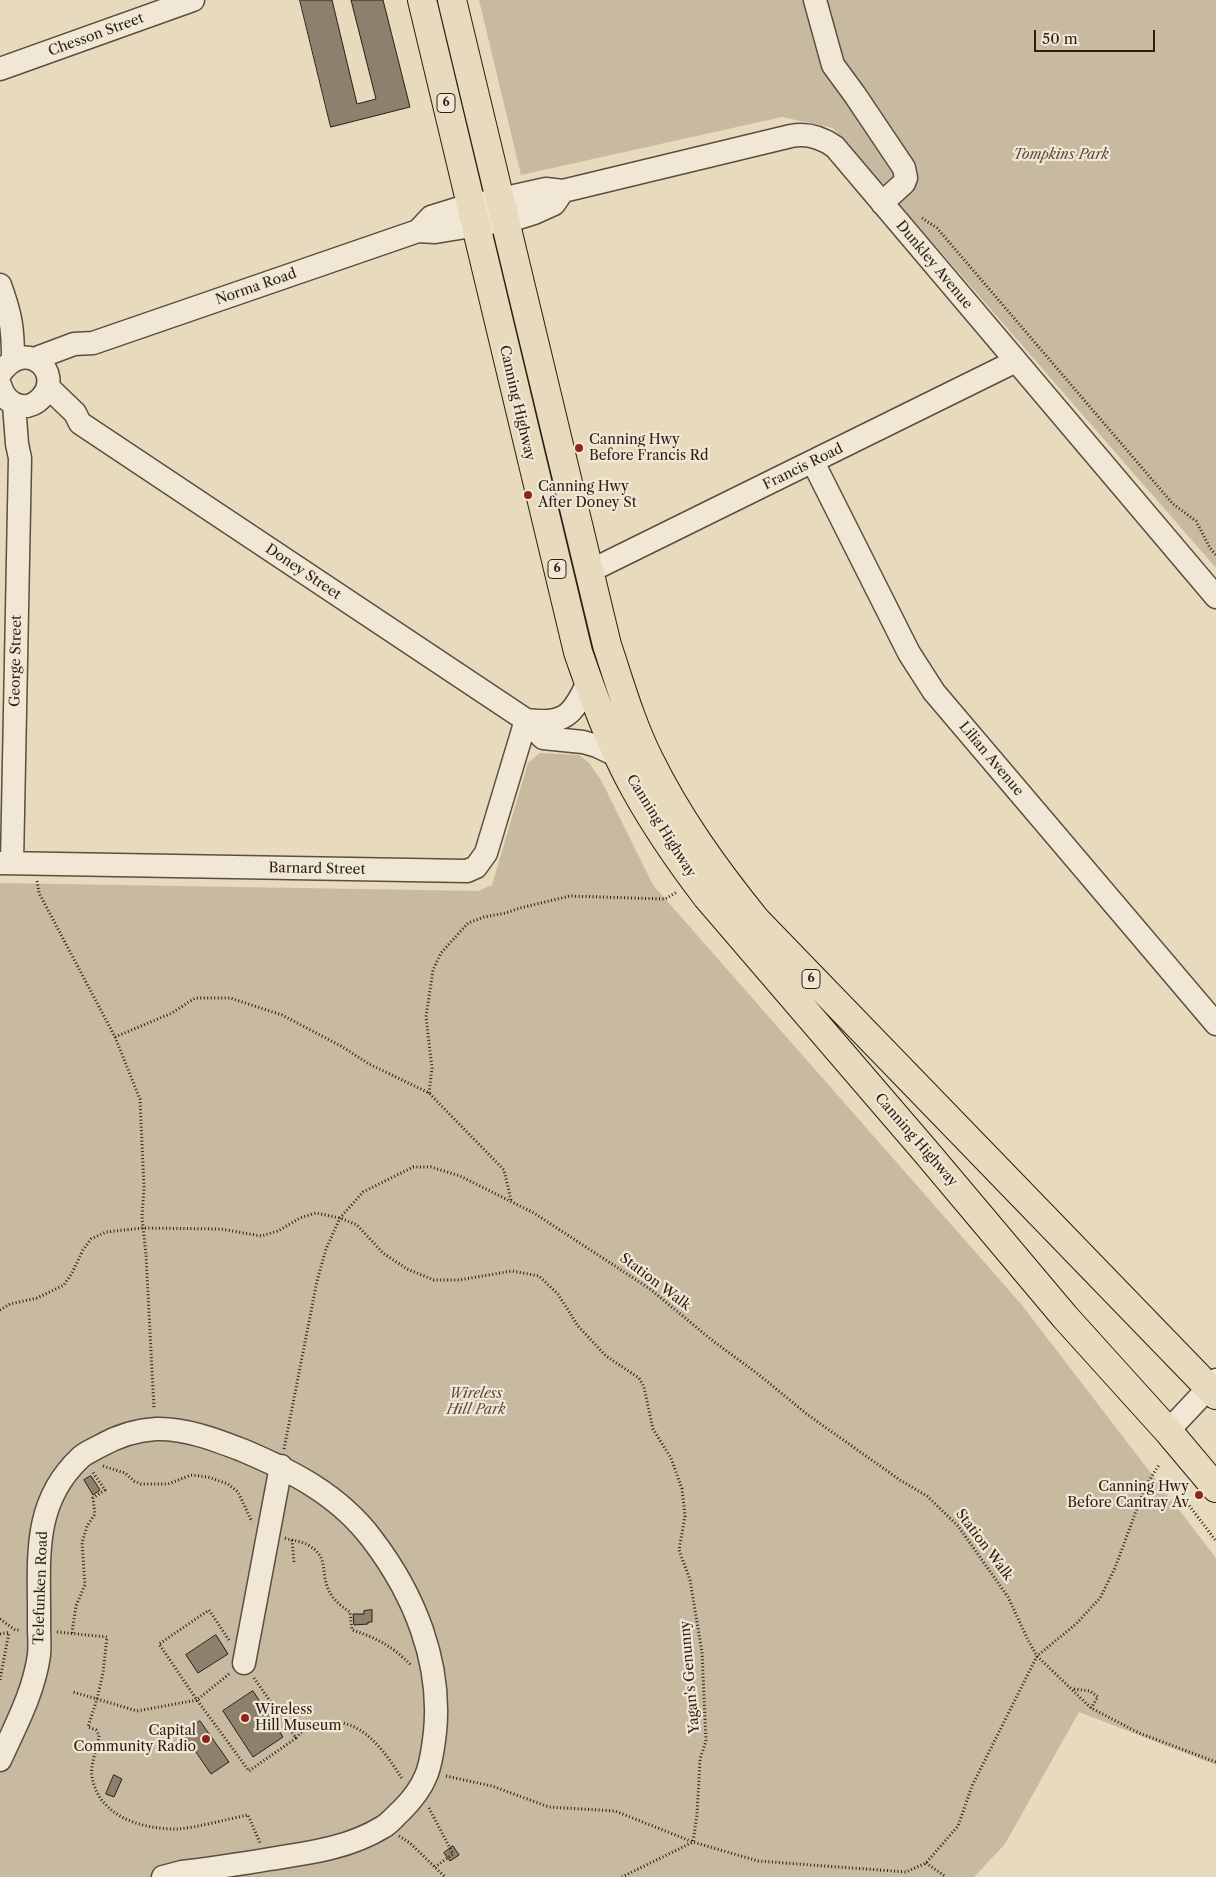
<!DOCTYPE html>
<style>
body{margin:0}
#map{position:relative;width:1216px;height:1877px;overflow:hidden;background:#e8dabd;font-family:"Libre Caslon Text",serif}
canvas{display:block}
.scale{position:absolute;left:1034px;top:30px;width:121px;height:22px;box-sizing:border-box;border:2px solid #2b1f16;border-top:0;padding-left:6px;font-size:15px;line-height:18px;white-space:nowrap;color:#2b1f16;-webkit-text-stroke:4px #f0e7d4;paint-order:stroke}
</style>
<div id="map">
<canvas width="1216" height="1877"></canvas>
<div class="scale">50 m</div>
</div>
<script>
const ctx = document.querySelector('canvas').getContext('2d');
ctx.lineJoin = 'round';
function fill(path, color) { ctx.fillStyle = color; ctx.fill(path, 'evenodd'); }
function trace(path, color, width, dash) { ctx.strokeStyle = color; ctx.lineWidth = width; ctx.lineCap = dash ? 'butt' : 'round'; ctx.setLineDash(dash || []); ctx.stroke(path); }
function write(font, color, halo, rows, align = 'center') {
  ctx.font = font + ' "Libre Caslon Text",serif'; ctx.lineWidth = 4.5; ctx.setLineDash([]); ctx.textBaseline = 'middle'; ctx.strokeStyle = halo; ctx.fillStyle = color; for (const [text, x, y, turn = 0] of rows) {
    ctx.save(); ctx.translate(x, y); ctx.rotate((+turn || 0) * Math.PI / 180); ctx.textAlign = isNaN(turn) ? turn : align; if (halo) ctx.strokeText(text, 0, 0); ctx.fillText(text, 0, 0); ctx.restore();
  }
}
fill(new Path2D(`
 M479,0h737v568l-383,-440 -51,-11 -261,58z
 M540,753l39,2 10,8 12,17 52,105 368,419 195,254v207l-137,-53 -74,132 -31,33h-974v-994l478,8 14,-6 36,-122z`), '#c8baa1');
const building = new Path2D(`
 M300,0h32l25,104 19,-5 -25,-99h32l27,107 -79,20z
 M91,1476l9,14 -7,5 -9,-15z
 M372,1610v12h-4v2l-14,1 -1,-11h11v-3z
 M216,1635l12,19 -30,19 -12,-18z
 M253,1691l30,46 -30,20 -30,-46z
 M200,1721l29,41 -18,12 -28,-41z
 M114,1775l8,4 -8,18 -8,-3z
 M453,1846l6,9 -9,6 -6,-8z`);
fill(building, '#8d806d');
trace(building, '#2b1f16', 1);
const minor = new Path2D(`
 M815,0l18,65 22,30 49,73 2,10 -2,5 -22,20
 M0,69l193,-69
 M418,231l13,-14 29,-9 86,-19 17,2 228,-55c16,-3 30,1 44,11l381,450
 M0,285c11,30 13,43 13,75
 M34,359l40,-15 19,-1 325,-112 17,1 80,-13 19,-6 20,-9 9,-13
 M0,374c25,-38 64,-2 42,23 -5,6 -13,10 -21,9 -12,-2 -18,-10 -21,-21
 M48,387l27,26 5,10 446,297 17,18 40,4 14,4 21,10
 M813,462l96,191 25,39 282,332
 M588,572l428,-211
 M526,720c39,5 47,-5 62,-38
 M0,863l467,8 9,-4 10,-14 40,-133
 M12,863l8,-405 -3,-14 -3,-40
 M1168,1431l48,-51
 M244,1663l37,-197
 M0,1760c15,-33 34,-68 39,-105 1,-10 0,-20 0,-30 1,-61 -9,-120 41,-167 5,-5 13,-8 20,-12 16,-9 37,-16 56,-17 29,-1 60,11 86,21 50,21 97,45 130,89 42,55 70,123 63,193 -4,36 -8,53 -34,79 -6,5 -11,12 -18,16 -34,21 -74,26 -113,32 -29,5 -58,9 -88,13l-19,5`);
const highway = new Path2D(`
 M422,0l156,652c16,46 33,94 57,137 21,38 46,74 72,108l220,256 138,164 103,114 48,57
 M452,0l155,645c13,39 24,78 42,114 29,59 66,110 107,161l460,475`);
trace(minor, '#5a4e40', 25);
trace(highway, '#2b1f16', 30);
trace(new Path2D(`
 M922,218l15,10 236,276 23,17 14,27 6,7
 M37,881l2,12 76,144 25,62 4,89 -2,29 4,38 8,154
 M115,1037l57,-24 23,-15h35l52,17 59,31 28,18 60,29 75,77 7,30
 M429,1093l3,-25 -6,-51 7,-47 8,-17 27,-30 16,-6 22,-4 14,-5 50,-12 95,3 12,-7
 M0,1310l10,-6 27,-6 27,-13 8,-12 11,-23 8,-11 15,-7 37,-4 78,1 40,7 17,-5 22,-13 16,-5 24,5 17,7 26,28 24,16 27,11h25l53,-9 27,5 19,18 20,32 28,30 33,22 5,9 9,42 18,29 11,31 3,27 -6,34 11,30 12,72 4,89 -6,18 -3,56 -4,27 -71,35
 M284,1449l33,-168 9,-32 14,-31 23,-26 50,-25h18l29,9 74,37 116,76 63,52 45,33 50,41 92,65 27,16 31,30 50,71 20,43 9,16 54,52 48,25 77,29
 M103,1466l22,7 9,8 7,3h27l23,-9 17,2 20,7 10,8 14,30
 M1185,1500l31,41
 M285,1538c8,3 17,3 23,7 20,11 13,24 19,41 4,12 13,20 23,26l2,18c25,8 40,16 59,35
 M292,1540l2,22
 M0,1619l15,11h6
 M57,1632l50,5 -4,36 -6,26 -24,-7
 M72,1633l4,-27 9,-21 -3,-42 5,-17 8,-12 -2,-16 12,-8 -13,-19
 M0,1634l10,-2
 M229,1640l-20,-30 -50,34 38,56 -60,11 -40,-12 -9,28 8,3 3,5c-1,14 -9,27 -7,42 7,39 48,52 84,52 21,-1 51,-10 72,-14l12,28
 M229,1674l-32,26 52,71 47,-33 -42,-60
 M0,1680l9,-48
 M1074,1689l16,2 8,6 -7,11
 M296,1738c8,-9 14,-12 26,-15 39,-8 63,29 81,57
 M446,1776l46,10 57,21 66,4 78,31 65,19 148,11 20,-9 32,-37 14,-40 65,-130 39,-32 24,-26 15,-30 30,-81 14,-22
 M429,1808l24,46 -18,13
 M399,1836l11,7 35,34
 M926,1863l20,14`), '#2b1f16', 3, [1, 2.5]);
trace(minor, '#f0e7d4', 22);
trace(highway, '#e8dabd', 28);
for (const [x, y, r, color] of [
 [579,448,5,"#8f2418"],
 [528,495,5,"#8f2418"],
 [1199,1495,5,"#8f2418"],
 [245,1718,5,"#8f2418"],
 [206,1739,5,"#8f2418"]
]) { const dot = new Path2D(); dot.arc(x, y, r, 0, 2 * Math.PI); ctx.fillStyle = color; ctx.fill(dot); trace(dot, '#f0e7d4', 2); }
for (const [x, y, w] of [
 [446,103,18],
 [557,569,18],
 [811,979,18]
]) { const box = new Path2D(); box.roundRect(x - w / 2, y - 9.5, w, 19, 4); ctx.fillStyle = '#f0e7d4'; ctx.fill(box); trace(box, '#2b1f16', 1); }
write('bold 12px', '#2b1f16', null, [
 ["6",446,103],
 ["6",557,569],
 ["6",811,979]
]);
write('14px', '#2b1f16', '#f0e7d4', [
 ["Chesson Street",96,35,-20],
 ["Dunkley Avenue",934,265,50],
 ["Norma Road",256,287,-19],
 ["Canning Highway",517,403,77],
 ["Francis Road",803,467,-26],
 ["Doney Street",303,572,34],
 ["George Street",16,661,-89],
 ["Lilian Avenue",991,759,50],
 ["Canning Highway",661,826,58],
 ["Barnard Street",317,869,1],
 ["Canning Highway",916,1140,49],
 ["Station Walk",655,1282,37],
 ["Station Walk",984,1545,53],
 ["Telefunken Road",41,1588,-88],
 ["Yagan's Genunny",690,1677,-95]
]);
write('italic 14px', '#5a4e40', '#f0e7d4', [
 ["Tompkins Park",1061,155],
 ["Wireless",476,1394],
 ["Hill Park",476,1410]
]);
write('14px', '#2b1f16', '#f0e7d4', [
 ["Canning Hwy",589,440],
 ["Before Francis Rd",589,456],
 ["Canning Hwy",538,487],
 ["After Doney St",538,503],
 ["Canning Hwy",1189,1487,"right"],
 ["Before Cantray Av",1189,1503,"right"],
 ["Wireless",255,1710],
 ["Hill Museum",255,1726],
 ["Capital",196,1731,"right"],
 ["Community Radio",196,1747,"right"]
], 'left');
</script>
